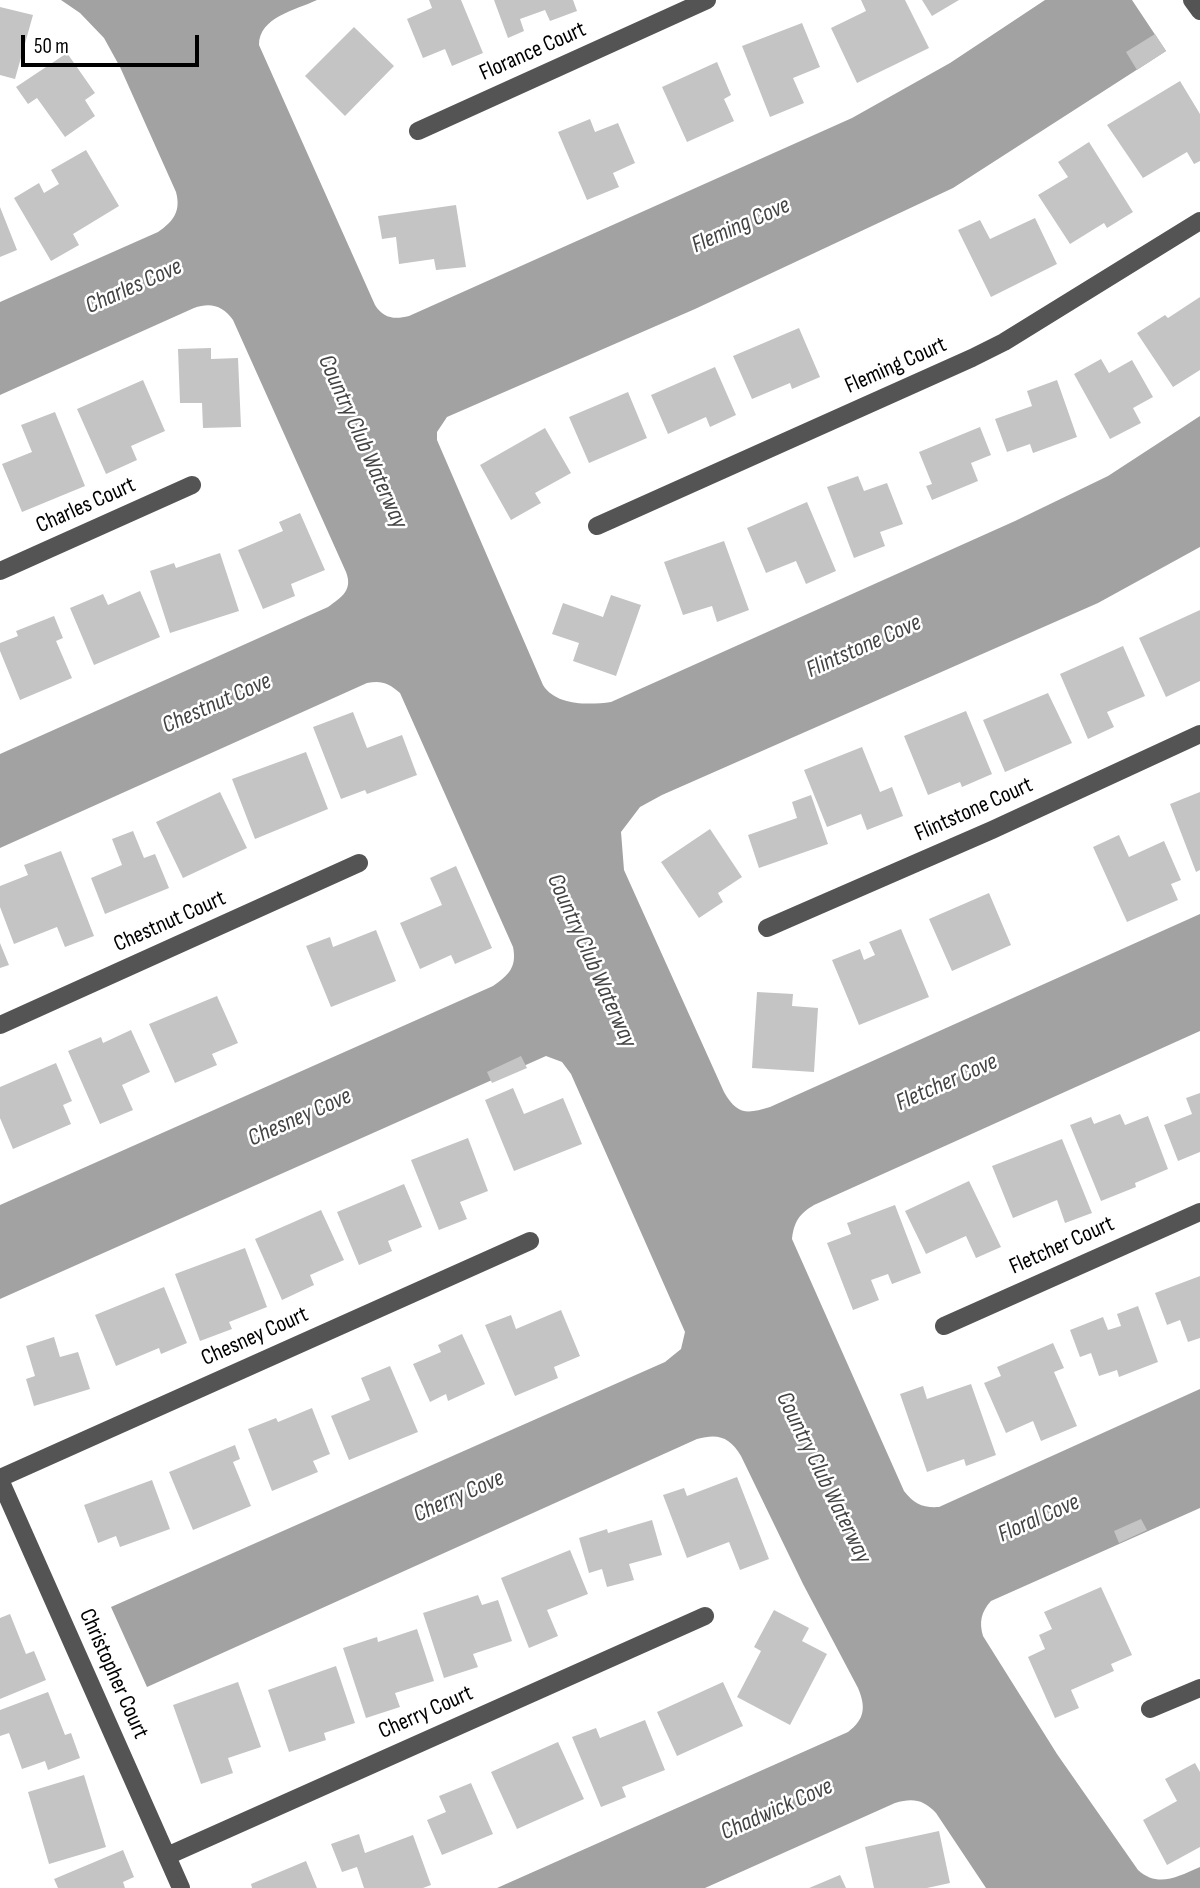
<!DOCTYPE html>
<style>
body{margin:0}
#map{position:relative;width:1200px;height:1888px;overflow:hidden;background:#fff;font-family:"Sofia Sans Condensed",sans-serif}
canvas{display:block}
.scale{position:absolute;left:21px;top:35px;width:178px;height:32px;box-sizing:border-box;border:4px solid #000;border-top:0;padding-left:9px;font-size:21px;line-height:24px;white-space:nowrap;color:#000;-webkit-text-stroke:5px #fff;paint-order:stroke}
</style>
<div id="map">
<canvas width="1200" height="1888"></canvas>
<div class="scale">50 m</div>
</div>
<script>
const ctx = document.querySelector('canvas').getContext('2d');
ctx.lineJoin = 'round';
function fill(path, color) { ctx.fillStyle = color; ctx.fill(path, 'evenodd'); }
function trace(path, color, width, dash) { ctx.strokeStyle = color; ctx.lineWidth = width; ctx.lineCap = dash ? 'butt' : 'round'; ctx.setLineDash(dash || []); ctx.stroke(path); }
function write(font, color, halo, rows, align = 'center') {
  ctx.font = font + ' "Sofia Sans Condensed",sans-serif'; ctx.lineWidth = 5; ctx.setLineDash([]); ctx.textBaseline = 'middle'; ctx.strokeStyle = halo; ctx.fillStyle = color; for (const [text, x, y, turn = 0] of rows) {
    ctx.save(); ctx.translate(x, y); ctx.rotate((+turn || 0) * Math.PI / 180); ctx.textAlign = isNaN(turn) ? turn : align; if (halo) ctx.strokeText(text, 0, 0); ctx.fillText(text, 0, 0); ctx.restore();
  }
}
fill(new Path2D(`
 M61,0h256c-21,10 -58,17 -58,45l116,260c8,13 19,15 34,11l443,-198 98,-55 95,-63h87l34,51 -213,137 -258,121 -248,108 -10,15v8l106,245c13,21 46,20 68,17l404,-181 93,-45 92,-60v131l-102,56 -436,192 -22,12 -19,25 3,38 100,222c13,23 23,22 46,15l430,-193v117l-386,174c-15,9 -20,17 -22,34l112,252c10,13 19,17 35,16l261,-118v119l-209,93c-10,11 -12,21 -8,35l74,118 81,116c20,18 39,7 62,-3v21h-214l-50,-75c-13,-14 -24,-15 -41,-10l-190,85h-208l351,-156c17,-13 18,-25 10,-44l-55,-104 -62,-128c-11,-19 -23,-23 -44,-17l-550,248 -36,-80 554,-245 16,-13 4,-17 -114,-258 -9,-12 -16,-6 -546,243v-94l493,-219c16,-11 24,-19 20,-39l-113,-254c-11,-10 -19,-13 -33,-10l-367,165v-94l328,-147c14,-10 25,-17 18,-35l-113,-252c-10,-14 -22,-18 -39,-12l-194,87v-93l158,-70c16,-11 23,-21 18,-40l-56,-125 -16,-29 -24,-25z`), '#a2a2a2');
fill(new Path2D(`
 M429,0h32l22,53 -31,13 -7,-17 -22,9 -16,-39 25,-11z
 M494,0h79l4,11 -27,10 -5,-11 -25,9 4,12 -16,7z
 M861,0h44l24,48 -72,35 -26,-55 35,-17z
 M922,0h37l-27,16z
 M0,7l33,8 -18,64 -15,-4z
 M802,23l18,44 -27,11 11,25 -34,14 -28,-71z
 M354,27l40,39 -49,50 -40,-40z
 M1155,34l11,17 -29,19 -11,-18z
 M67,53l28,40 -10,7 10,16 -30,21 -28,-39 -9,6 -12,-17z
 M717,62l14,33 -7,4 10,22 -47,21 -25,-55z
 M1180,81l20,33v47l-6,3 -7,-12 -44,26 -36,-53z
 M590,119l5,13 23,-9 17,40 -22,10 6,14 -32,13 -29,-68z
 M1089,142l44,70 -26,16 -3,-5 -34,21 -32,-49 30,-18 -10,-15z
 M86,150l33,56 -46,28 6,11 -28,16 -37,-63 25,-15 5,10 15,-9 -8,-14z
 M456,205l10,62 -30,3 -2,-11 -35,5 -3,-27 -14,2 -4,-23z
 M0,207l17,43 -17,7z
 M1035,218l22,46 -66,33 -33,-67 22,-10 10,19z
 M1200,297v73l-27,17 -36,-54 28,-18 3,3z
 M799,328l21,49 -28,12 -2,-6 -38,16 -19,-43z
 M211,348v11l27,-1 3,69 -38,1 -1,-25h-22l-2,-54z
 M1101,359l8,14 23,-13 21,37 -20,11 8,15 -31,16 -36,-65z
 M715,367l21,48 -26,12 -4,-10 -38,17 -17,-39z
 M143,380l22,51 -34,15 6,14 -31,14 -29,-65z
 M1057,380l20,57 -44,16 -3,-9 -23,8 -12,-33 37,-13 -5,-15z
 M628,392l19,46 -58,25 -20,-46z
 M55,412l30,74 -63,26 -20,-48 30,-12 -11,-27z
 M980,427l11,28 -20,8 7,18 -46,19 -6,-14 6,-2 -13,-32z
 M545,428l26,45 -36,20 6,10 -30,17 -31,-55z
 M858,476l6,15 23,-8 16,41 -23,8 5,14 -31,12 -27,-71z
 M807,502l29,69 -30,13 -10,-23 -30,12 -19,-45z
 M300,513l25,57 -34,14 4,12 -32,13 -25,-59 45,-19 -4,-9z
 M724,541l25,69 -32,12 -5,-16 -29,9 -19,-53z
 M220,553l19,58 -69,22 -20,-62 24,-8 2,5z
 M140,591l20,46 -66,28 -24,-57 33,-14 5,11z
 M611,595l30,10 -25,71 -43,-15 6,-18 -27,-9 11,-31 40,14z
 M1200,610v71l-34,16 -27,-59z
 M54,616l9,22 -7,3 16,37 -52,22 -20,-49v-8l18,-7 -2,-5z
 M1123,646l22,50 -38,16 7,15 -26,12 -28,-65z
 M1048,693l24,50 -67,29 -22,-52z
 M966,711l26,63 -30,13 -2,-5 -32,13 -24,-59z
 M353,712l14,36 35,-13 15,40 -50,19 -2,-4 -24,9 -28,-72z
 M862,747l18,45 12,-5 11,29 -36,14 -6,-16 -34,13 -23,-57z
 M306,752l22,57 -73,30 -23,-60z
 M220,792l27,56 -64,30 -27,-56z
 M1200,792v78l-4,2 -26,-68z
 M811,795l17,49 -69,24 -11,-33 49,-17 -5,-16z
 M710,829l32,48 -24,16 5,9 -24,16 -38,-56z
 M133,831l11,27 11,-4 14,34 -64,26 -14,-36 31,-13 -10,-26z
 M1119,835l10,22 35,-16 17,39 -10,4 7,16 -51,22 -34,-75z
 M61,851l33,85 -29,11 -8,-20 -43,17 -14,-37v-21l28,-11 -4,-10z
 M456,866l36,82 -37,16 -4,-9 -31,14 -20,-46 42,-18 -12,-27z
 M989,893l22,52 -59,26 -23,-52z
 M901,929l28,68 -70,28 -27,-65 28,-11 4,11 11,-5 -6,-13z
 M376,930l20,51 -65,26 -25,-61 24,-9 3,10z
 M0,943l9,22 -9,3z
 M757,992l36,2 -1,12 26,2 -4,64 -62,-4z
 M217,996l21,47 -26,11 5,11 -42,18 -26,-59z
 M131,1030l19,42 -28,13 11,25 -33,14 -32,-73 33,-14 2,6z
 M521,1056l6,12 -35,15 -5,-11z
 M56,1063l16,38 -9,4 8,19 -58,25 -13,-31v-31z
 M513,1088l11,26 39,-16 19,46 -68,27 -29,-71z
 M1200,1093v59l-22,9 -14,-36 28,-11 -6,-16z
 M1120,1114l5,11 23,-9 20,53 -33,14 1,4 -35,14 -31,-76 21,-8 3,7z
 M468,1138l20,53 -28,11 7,17 -28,11 -28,-70z
 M1062,1139l30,74 -27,10 -8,-23 -44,18 -21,-52z
 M969,1181l32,66 -25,11 -10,-22 -40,18 -21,-43z
 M404,1184l18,43 -34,14 4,10 -33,14 -22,-53z
 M895,1205l26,68 -29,11 -4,-10 -17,6 8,20 -26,10 -26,-67 24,-9 -4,-11z
 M321,1210l23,50 -34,15 4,10 -32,15 -27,-61z
 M245,1248l22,59 -38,15 3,7 -32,12 -25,-67z
 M1200,1276v62l-12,4 -8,-22 -13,5 -12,-32z
 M164,1287l23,56 -26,11 -2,-6 -43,18 -21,-51z
 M1138,1306l20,56 -39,15 -2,-7 -18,6 -8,-23 -11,4 -10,-27 33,-13 5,13 13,-4 -4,-12z
 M561,1310l19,46 -26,11 4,11 -43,18 -30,-71 26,-10 5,14z
 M462,1334l23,50 -37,17 -2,-7 -16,8 -17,-38 28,-12 -3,-7z
 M54,1337l6,20 18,-5 12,37 -56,17 -8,-27 9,-3 -9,-30z
 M1053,1343l11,25 -10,4 23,54 -36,15 -8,-20 -27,12 -22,-50 17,-7 -4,-9z
 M390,1366l28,66 -69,28 -18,-44 39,-16 -9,-22z
 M971,1384l25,71 -30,11 -2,-7 -37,13 -27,-78 23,-8 4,13z
 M312,1408l18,46 -17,7 5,11 -46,19 -24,-62 28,-11 2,4z
 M235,1445l5,14 -7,3 18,44 -58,24 -24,-58z
 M737,1477l32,82 -29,11 -11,-28 -42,16 -24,-63 21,-7 3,8z
 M152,1480l18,49 -50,18 -4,-11 -18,7 -14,-38z
 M1141,1519l6,11 -28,13 -5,-12z
 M652,1520l10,35 -33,9 5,16 -27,7 -5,-18 -13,4 -10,-35 28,-9 1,4z
 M570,1550l18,44 -41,16 11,26 -29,12 -28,-70z
 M1101,1587l31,68 -21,9 3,7 -43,19 8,18 -24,10 -27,-61 17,-8 -6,-14 13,-6 -8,-17z
 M478,1595l4,10 16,-5 14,41 -39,13 5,13 -34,11 -21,-65z
 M774,1610l35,18 -7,13 25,13 -37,71 -53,-28 24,-46 -7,-4z
 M10,1614l16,40 8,-3 12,29 -46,19v-81z
 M417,1629l17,52 -39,12 5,14 -34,11 -23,-70 34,-11 1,5z
 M336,1666l19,57 -31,10 2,7 -37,12 -21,-62z
 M238,1682l23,65 -33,11 5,15 -32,11 -28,-79z
 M723,1682l20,44 -66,30 -20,-44z
 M48,1692l17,43 6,-2 9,25 -32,12 -3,-9 -23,8 -13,-36 -9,3v-26z
 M645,1720l20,50 -43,17 4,10 -25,10 -29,-70 24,-9 4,10z
 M558,1742l26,57 -67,30 -26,-57z
 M1195,1763l5,9v75l-33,18 -24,-45 34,-19 -12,-22z
 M84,1775l22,72 -57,17 -21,-72z
 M471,1783l22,51 -51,21 -15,-35 19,-8 -7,-16z
 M939,1831l11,52 -23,5h-53l-9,-41z
 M359,1834l6,19 48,-18 18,50 -8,3h-59l-7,-21 -15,5 -11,-28z
 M123,1850l11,27 -11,5 2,6h-67l-4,-9z
 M306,1861l11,27h-65l-1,-4z
 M840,1875l6,13h-37z`), '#c4c4c4');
trace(new Path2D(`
 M1192,0l8,11
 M418,131l289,-131
 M597,526l375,-168 32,-16 196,-121
 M0,571l192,-86
 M767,928l225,-98 208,-96
 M0,1025l359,-162
 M944,1326l256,-114
 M0,1478l530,-237
 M0,1480l181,408
 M1150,1709l50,-21
 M167,1856l538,-240`), '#545454', 18);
write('23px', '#000', '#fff', [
 ["Florance Court",533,52,-24],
 ["Fleming Court",896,366,-24],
 ["Charles Court",86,506,-24],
 ["Flintstone Court",974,810,-24],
 ["Chestnut Court",170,922,-24],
 ["Fletcher Court",1062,1246,-24],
 ["Chesney Court",255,1337,-24],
 ["Christopher Court",113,1674,66],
 ["Cherry Court",426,1713,-24]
]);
write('italic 24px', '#434343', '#fff', [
 ["Fleming Cove",741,226,-24],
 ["Charles Cove",134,287,-24],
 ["Country Club Waterway",362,442,66],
 ["Flintstone Cove",864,647,-24],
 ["Chestnut Cove",217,704,-24],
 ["Country Club Waterway",591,961,66],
 ["Fletcher Cove",947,1083,-24],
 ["Chesney Cove",300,1118,-24],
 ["Country Club Waterway",823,1478,64],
 ["Cherry Cove",459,1497,-24],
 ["Floral Cove",1039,1519,-24],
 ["Chadwick Cove",777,1810,-24]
]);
</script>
